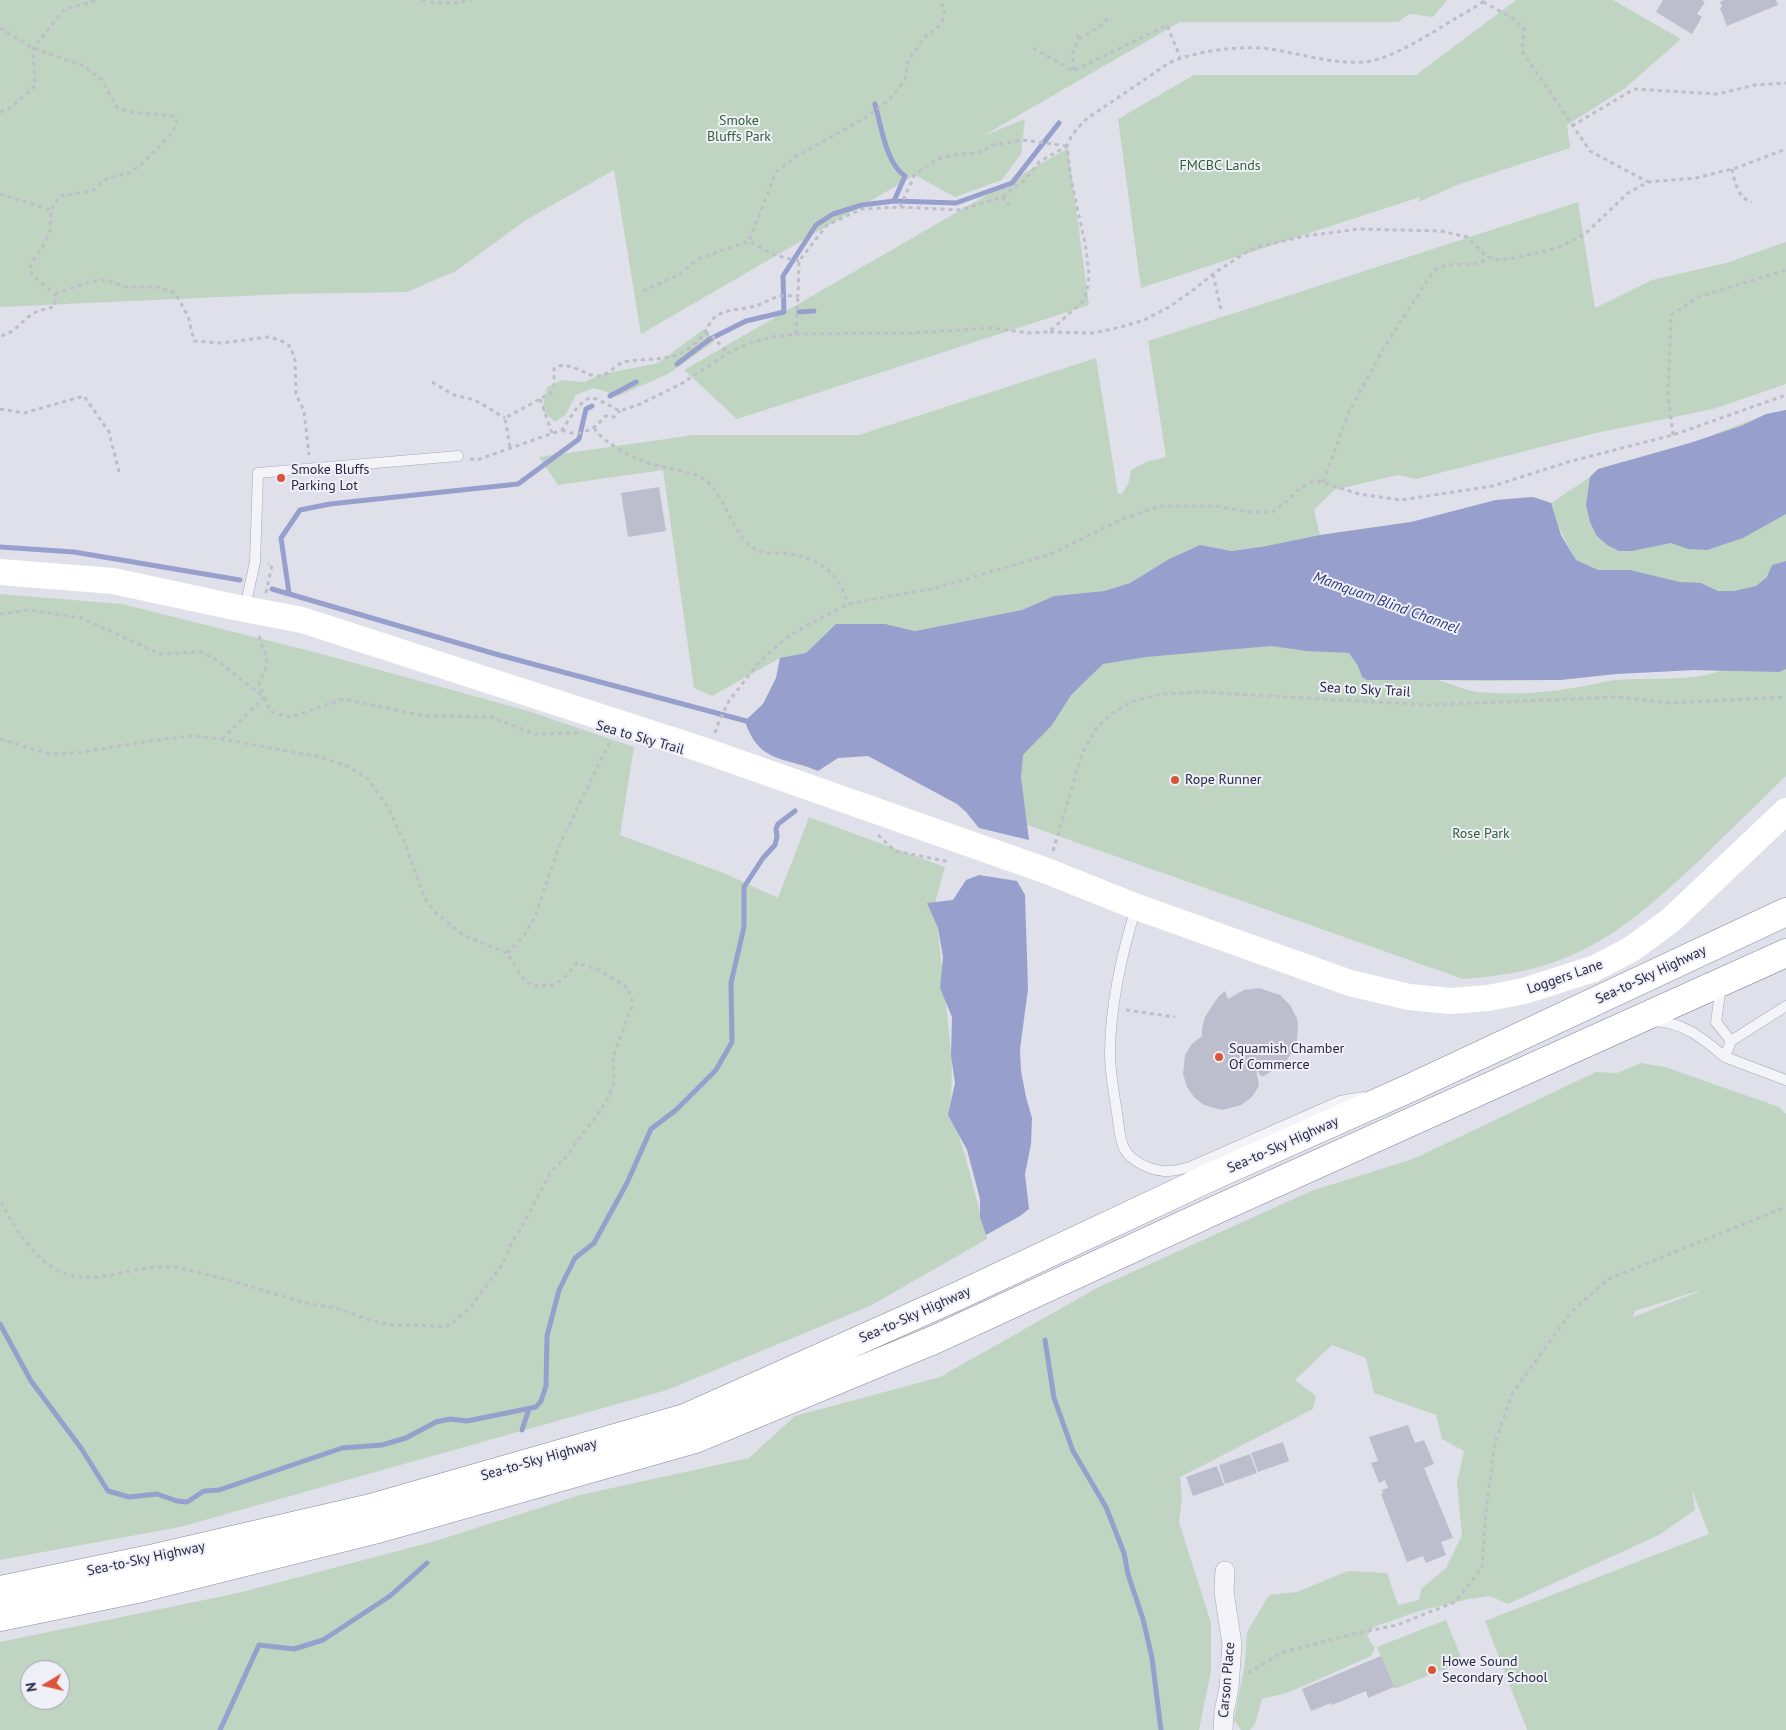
<!DOCTYPE html>
<style>
body{margin:0}
#map{position:relative;width:1786px;height:1730px;overflow:hidden;background:#dfe0ea;font-family:"PT Sans",sans-serif}
canvas{display:block}
.north{position:absolute;left:20px;top:1660px;width:50px;height:50px;box-sizing:border-box;background:#eff0f7;border:1px solid #9fa0af;border-radius:50%;rotate:261deg;font-size:14px;font-weight:700;line-height:20px;text-align:center;color:#272843}
.north::after{content:'';display:block;margin:auto;width:18px;height:22px;background:#db5339;clip-path:polygon(50% 0,100% 100%,50% 72%,0 100%)}
</style>
<div id="map">
<canvas width="1786" height="1730"></canvas>
<div class="north">N</div>
</div>
<script>
const ctx = document.querySelector('canvas').getContext('2d');
ctx.lineJoin = 'round';
function fill(path, color) { ctx.fillStyle = color; ctx.fill(path, 'evenodd'); }
function trace(path, color, width, dash) { ctx.strokeStyle = color; ctx.lineWidth = width; ctx.lineCap = dash ? 'butt' : 'round'; ctx.setLineDash(dash || []); ctx.stroke(path); }
function write(font, color, halo, rows, align = 'center') {
  ctx.font = font + ' "PT Sans",sans-serif'; ctx.lineWidth = 4; ctx.setLineDash([]); ctx.textBaseline = 'middle'; ctx.strokeStyle = halo; ctx.fillStyle = color; for (const [text, x, y, turn = 0] of rows) {
    ctx.save(); ctx.translate(x, y); ctx.rotate((+turn || 0) * Math.PI / 180); ctx.textAlign = isNaN(turn) ? turn : align; if (halo) ctx.strokeText(text, 0, 0); ctx.fillText(text, 0, 0); ctx.restore();
  }
}
fill(new Path2D(`
 M0,0h1447l-14,17 -24,-3 -11,8h-218l-197,114 42,-17 -4,35 -19,26 -47,17 -40,-22 -274,159 -27,-164 -88,50 -70,51 -49,21 -120,2 -287,13z
 M1516,0h97l68,39 -57,50 -57,36 3,23 -113,37 -38,17 1,-5 -279,91 -23,-169 76,-44h222z
 M1068,148l21,157 -352,114 -53,-49z
 M1578,202l17,106 57,-28 74,-17 60,-21v142l-73,25 -117,24 -180,46 -18,-4 -64,15 -20,20 6,25 91,-13 85,-22 37,-3 18,6 39,-26 8,-8c35,-10 70,-19 104,-30 28,-10 55,-23 84,-29v197l-17,2 -139,-39h-32l-22,-9 -17,-33 -282,16 -45,7 -32,-6 -31,14 -39,24 -26,8 -50,5 -32,14 -107,21 -26,-6 -59,5 -24,23 5,115c-33,-11 -54,-9 -66,-47l18,-17 13,-26 4,-20 -68,38 -18,-8 -31,-218 -105,15 -19,-28 155,-22h165l237,-77 22,136h4l7,-12 2,-12 15,-8 20,-5 -18,-116z
 M704,329l11,12 -47,33 -50,22 -24,-8 -18,7 -10,19 -11,8 -13,-12 5,-23 15,-7 22,2 19,-8 55,-11z
 M0,594l122,10 200,50 206,57 106,36 -14,88 106,39 52,24 31,-81 136,50 -10,36 17,157 -1,52 14,43 22,84 -117,67 -203,84 -487,137 -180,33z
 M1786,630v146c-27,27 -55,53 -82,80 -44,41 -86,82 -144,104 -31,12 -63,16 -97,19l-436,-154 -8,-30 1,-48 74,-94 84,-10zM1694,670l26,1c-31,11 -70,6 -103,9 -13,1 -25,5 -38,7 -33,6 -66,8 -100,5 -15,-1 -29,-10 -43,-12l50,1 74,-1 56,-6z
 M1641,1063l24,4 114,40 7,7v616h-259l-42,-109 224,-87 -17,-44 3,20 -36,25 -151,69 -18,-8 -21,3 -50,12 -45,16 -7,9 8,12 -4,8 -81,36 -28,7 -7,25 -5,6h-9l-7,-10 11,-57 2,-31 22,-37 28,-3 51,-21 39,2 11,32 21,-5 2,-11 25,-21 16,-33 -5,-52 7,-32 -22,-12 -6,-24 -62,-22 -8,-35 -34,-13 -37,35 21,16 -3,13 -133,68 2,20 -3,25 32,101v48l-12,59h-1199v-88l238,-49 194,-51 148,-47 169,-37 46,-42 145,-39 157,-89 214,-97 102,-32 183,-87 21,1zM1698,1291v1l-65,25 2,-6zM30,1670h30v30h-30z
 M1446,1620l17,42 -69,27 -17,-42z`), '#c0d5c1');
fill(new Path2D(`
 M1786,410v104l-43,24 -36,12 -19,-1 -17,-6 -39,8h-13l-12,-6 -11,-10 -6,-13 -4,-17 4,-28 8,-8 92,-26 51,-17 25,-12z
 M1533,497l18,6 10,32 15,25 22,10h32l50,12 21,1 17,8h16l22,-5 11,-9 5,-12 14,-4v108l-7,3 -85,-2 -78,4 -56,6h-193l-5,-3 -4,-11 -9,-13 -42,-2 -36,-5 -125,11 -43,7 -32,31 -19,30 -29,30 -2,22 8,63 -50,-12 -13,-16 -9,-8 -89,-48 -30,2 -20,13c-34,-15 -59,-7 -73,-50l18,-17 13,-26 4,-20 26,-5 30,-29h49l30,7 107,-21 32,-14 50,-5 26,-8 39,-24 31,-14 32,6 34,-5 54,-11 91,-13 85,-22z
 M979,875l38,6 8,14 3,94 -8,60 1,22 5,26 6,21 -1,26 -6,30 4,35 -9,7 -34,19 -6,-18v-18l-13,-49 -19,-35 7,-32 -4,-27 1,-39 -12,-29 3,-31 -5,-29 -11,-25 26,-3 13,-20z`), '#97a0cd');
trace(new Path2D(`
 M875,104c6,21 11,60 30,72l-11,25
 M799,312l15,-1
 M677,364l33,-25 36,-18 38,-9 -1,-36 33,-51 17,-11 29,-9 32,-4 62,2 56,-20 47,-60
 M610,396l26,-14
 M0,547l74,5 166,28
 M272,589l227,66 251,67
 M289,593l-8,-55 19,-28 30,-6 188,-20 61,-45 7,-30 6,-3
 M0,1324l31,57 50,67 27,43 21,6 28,-3 20,7 10,1 17,-11 15,-1 123,-42 40,-3 24,-7 30,-16 14,-3 17,2 69,-14 5,-6 5,-15 1,-50 12,-46 16,-32 19,-15 33,-60 24,-54 25,-19 40,-40 16,-28 -1,-59 13,-56v-40l19,-29 12,-13 2,-8 -1,-8 2,-5 17,-13
 M1045,1340l9,58 19,53 33,56 18,46 4,21 15,45 9,39 9,72
 M522,1430l7,-21
 M220,1730l39,-85 35,4 29,-9 67,-44 37,-33`), '#97a0cd', 5);
fill(new Path2D(`
 M1663,0h39l3,2 -8,12 5,3 -10,17 -36,-22z
 M1724,0h52l2,5 -51,21 -7,-18 2,-1 -2,-5z
 M659,487l7,44 -38,6 -7,-44z
 M1259,988l21,7 10,10 7,13 1,8 -1,14 -2,7 -8,13 -12,9 -13,8 -6,-8 3,17 -8,12 -10,7 -19,5 -18,-5 -10,-8 -7,-10 -4,-13 2,-19 7,-11 10,-8v-8l3,-11 13,-20 7,-6 3,8 16,-9z
 M1408,1425l7,18 9,-3 10,24 -10,4 29,70 -12,4 5,13 -20,8 -3,-7 -16,6 -26,-68 2,-1 -1,-3 6,-2 -3,-8 -6,3 -8,-20 7,-2 -9,-24z
 M1283,1442l6,19 -31,11 -7,-19z
 M1250,1454l7,19 -32,11 -6,-19z
 M1217,1466l7,19 -31,11 -7,-19z
 M1381,1656l13,31 -26,11 -2,-7 -34,14 -1,-2 -20,8 -9,-22z`), '#bcbdcd');
const lane = new Path2D(`
 M245,607l10,-45 3,-89 200,-17
 M1136,908c-14,44 -26,99 -26,145 0,20 4,40 7,60 2,12 2,27 8,37 7,12 26,20 39,21 8,1 18,-2 26,-4l150,-66 23,-4
 M1721,985l-5,37 15,19
 M1786,1006l-55,35 -6,16 61,23
 M1654,1021c31,2 48,17 71,36`);
const street = new Path2D(`
 M1223,1730l1,-18 5,-24 3,-44 -8,-52 1,-21`);
const highway = new Path2D(`
 M0,1590l155,-32 216,-50 314,-90 275,-123 255,-120 195,-87 376,-176
 M0,1617l142,-29 232,-58 321,-91 241,-100 284,-131 566,-255`);
trace(lane, '#a8a9b8', 11);
trace(street, '#a8a9b8', 20);
trace(highway, '#8588a2', 29);
trace(new Path2D(`
 M422,0c16,5 34,3 50,0
 M1483,2l28,15 13,11 -2,23 68,100 58,31
 M0,28l33,20 51,18 18,14 15,27 11,5 45,4 4,5 -4,10 -12,14 -19,19 -13,9 -23,6 -14,12 -32,5 -9,14 -1,21 -7,15 -11,16 -2,6 2,7 23,19v12c-6,3 -13,3 -19,6 -13,6 -21,22 -36,24
 M1077,34l2,5
 M1033,48l40,23 94,-46 13,32
 M1073,70v-18l6,-13 20,-12 11,-11
 M0,112l10,-4 25,-22 -2,-38 32,-39 33,-9
 M1572,126l62,-37 84,5 37,-9 31,-2
 M1732,169c3,13 5,29 20,33
 M0,194l51,16
 M1002,197l8,9
 M900,207l15,-33 22,-15 21,-5 20,-1 15,-8 30,-5 44,6
 M799,261l-25,-6 -25,-14 27,-69 21,-16 68,-38 23,-17 17,-21 3,-19 16,-23 15,-12 4,-7 2,-10 -6,-9
 M1213,274l8,36
 M643,291l37,-17 18,-15 51,-18
 M55,294l37,-13 14,-1 20,7h31l18,6 13,23 6,25 27,2 47,-6 12,3 11,7 4,14 1,33 8,17 5,44
 M1050,332l44,1 27,-6 23,-7 25,-13 23,-16 21,-17 35,-23 13,-5 45,-10 53,-7 82,2 26,6 20,20 13,3 14,-2 32,-7 16,-5 24,-13 42,-40 20,-11 48,-4 40,-10 50,-19
 M705,333l5,1 18,19
 M796,334l2,-38
 M432,382l22,13 21,5 30,18
 M540,399l12,34
 M0,409l24,4 60,-17 25,36 10,40
 M594,428c6,9 14,14 23,20 11,7 22,12 35,16 14,4 30,6 44,11 32,13 32,61 62,76 8,4 18,1 26,2 34,4 55,19 64,51
 M562,430c16,8 33,0 43,-14l9,1 6,-6
 M1673,435l-5,-40 3,-80 27,-18 88,-27
 M510,447l-5,-29 46,-25 3,-8v-16l4,-3c16,-3 27,10 40,10 10,0 17,-11 26,-14 18,-4 36,-1 53,-7 10,-4 21,-13 27,-21 4,-6 5,-11 10,-16 11,-10 31,-8 44,-13 7,-2 14,-7 21,-9 6,-1 13,0 19,0l1,-35 28,-36 35,-16 38,-2 60,3 42,-13 22,-16 15,-19 28,-16
 M470,459l7,1 85,-30 16,-24 11,-8 8,1 23,12 18,-6 43,-21 47,-31 21,-10 24,-6 23,-3 118,-1 78,-5 37,5 20,-1 33,-30 5,-10 2,-18 -3,-26 -15,-69 -4,-33 5,-11 13,-15 84,-57c25,-12 73,-18 101,-14 31,5 62,15 94,13 28,-3 64,-27 89,-42 10,-6 22,-12 32,-20
 M1323,482l26,-70 33,-61 48,-75c3,-3 5,-7 9,-8 14,-8 35,2 50,-11
 M266,593l6,-28 -4,-1
 M0,614l28,-4 54,8 78,36 41,-2 15,8 48,37 7,15 20,5 52,-18 82,17 66,1 44,17 43,-1
 M715,733l3,-9 11,-23 31,-40 26,-23 23,-14 39,-20 88,-16 115,-34 69,-34 39,-14h57l34,6h22l13,-9 13,-13 13,-8 7,-1 41,13 42,6 92,-14 75,-24 105,-27 113,-40
 M0,739l49,15 26,-1 81,-13 37,-4 29,3 98,18 27,9 21,13 20,28 17,37 20,55 11,14 27,22 44,18 15,24 11,9 21,-1 11,-8 12,-14 22,7 29,18 5,15 -20,54 1,26 -7,17 -11,17 -17,21 -12,18 -17,17 -26,50 -12,19 -10,23 -33,44 -19,16 -7,2c-10,-1 -20,-2 -30,-2 -9,0 -18,1 -27,-1 -17,-3 -31,-10 -47,-15 -12,-3 -25,-4 -37,-7 -41,-12 -82,-26 -124,-34 -37,-7 -75,18 -112,6 -29,-9 -55,-50 -66,-75
 M222,739l42,-42 -5,-14c2,-6 6,-10 7,-16 3,-11 -6,-22 -7,-33
 M878,835l17,16 55,11
 M1053,851l29,-97 15,-27 13,-12 21,-13 30,-8 40,-2 227,13 189,-8 54,6 115,-6
 M507,953l17,-17 11,-20 25,-72 50,-103
 M1126,1010l49,7
 M1248,1673l35,-21 70,-18 44,-9 58,-23 27,-34 4,-57 9,-68 17,-49 59,-82 37,-33 178,-72`), '#bebec9', 3, [4, 4]);
trace(lane, '#f3f3f8', 10);
trace(street, '#f3f3f8', 19);
trace(new Path2D(`
 M0,572l113,9 121,26 68,13 401,130 344,121 90,36 213,76 59,14 42,4 37,-3 36,-7 69,-22 37,-19 41,-30 115,-109`), '#fff', 26);
trace(highway, '#fff', 28);
for (const [x, y, r, color] of [
 [281,478,5,"#db5339"],
 [1175,780,5,"#db5339"],
 [1219,1057,5,"#db5339"],
 [1432,1670,5,"#db5339"]
]) { const dot = new Path2D(); dot.arc(x, y, r, 0, 2 * Math.PI); ctx.fillStyle = color; ctx.fill(dot); trace(dot, '#eff0f7', 2); }
write('14px', '#326038', '#eff0f7', [
 ["Smoke",739,121],
 ["Bluffs Park",739,137],
 ["FMCBC Lands",1220,166],
 ["Rose Park",1481,834]
]);
write('14px', '#272843', '#eff0f7', [
 ["Smoke Bluffs",291,470],
 ["Parking Lot",291,486],
 ["Rope Runner",1185,780],
 ["Squamish Chamber",1229,1049],
 ["Of Commerce",1229,1065],
 ["Howe Sound",1442,1662],
 ["Secondary School",1442,1678]
], 'left');
write('14px', '#272843', '#eff0f7', [
 ["Sea to Sky Trail",1365,690,3],
 ["Sea to Sky Trail",640,738,16],
 ["Sea-to-Sky Highway",1651,975,-25],
 ["Loggers Lane",1565,977,-19],
 ["Sea-to-Sky Highway",1283,1145,-24],
 ["Sea-to-Sky Highway",915,1315,-24],
 ["Sea-to-Sky Highway",539,1460,-16],
 ["Sea-to-Sky Highway",146,1559,-12],
 ["Carson Place",1227,1680,-85]
]);
write('italic 15px', '#2d377b', '#eff0f7', [
 ["Mamquam Blind Channel",1386,603,20]
]);
</script>
